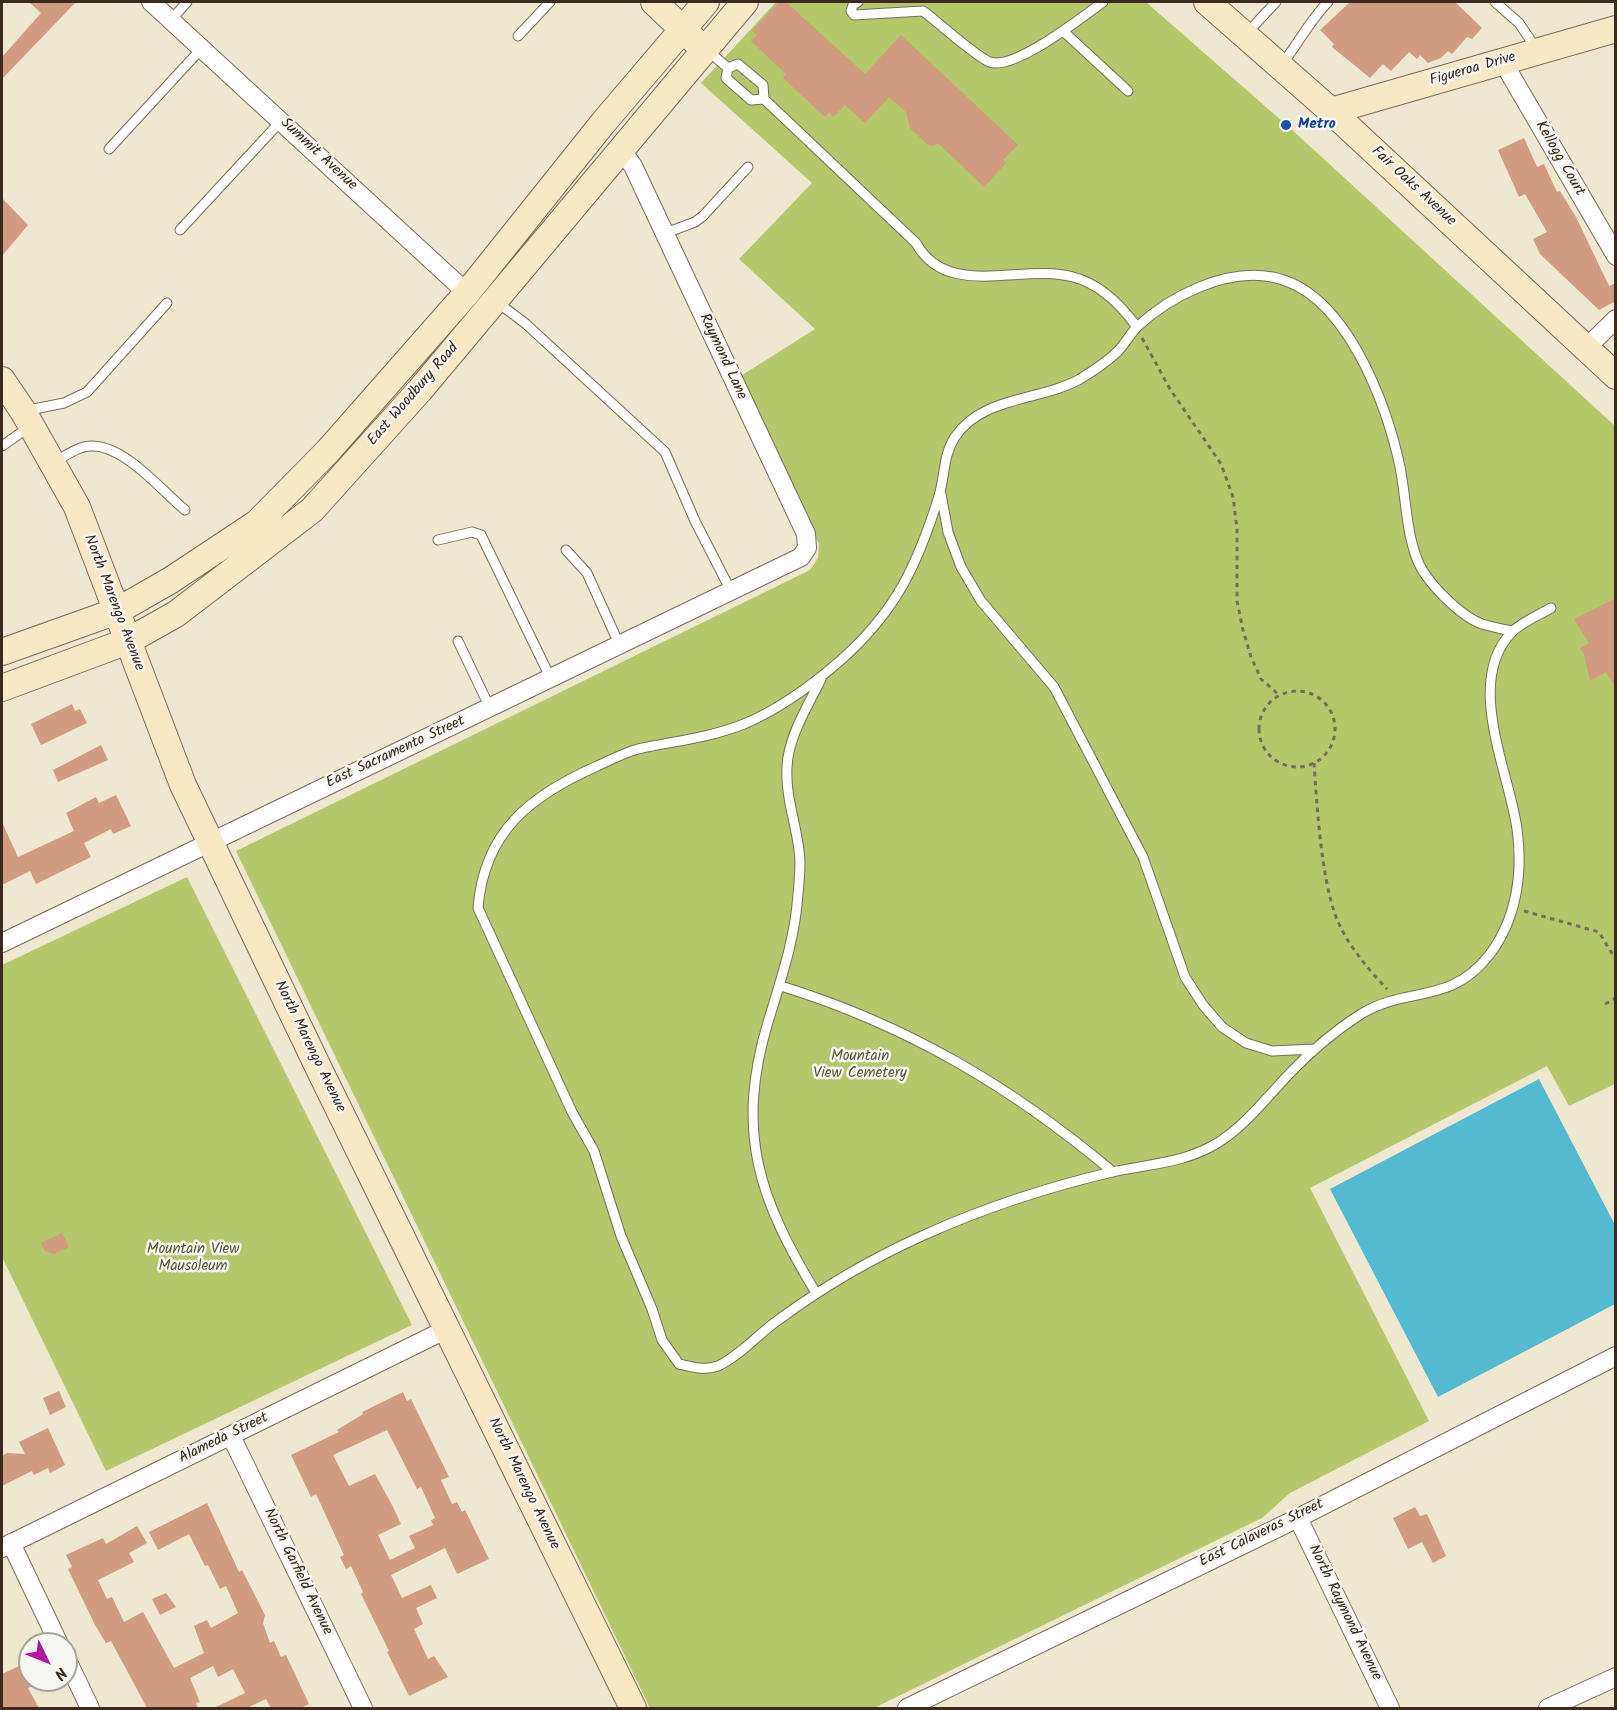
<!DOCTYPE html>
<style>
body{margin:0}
#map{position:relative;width:1617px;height:1710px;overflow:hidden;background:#efe8d1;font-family:Kalam,sans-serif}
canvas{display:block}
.frame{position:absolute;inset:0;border:3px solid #3b2a1e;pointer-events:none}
.north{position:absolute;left:18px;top:1632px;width:60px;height:60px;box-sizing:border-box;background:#f6f6f2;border:2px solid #aba49d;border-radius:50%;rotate:133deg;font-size:16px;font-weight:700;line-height:24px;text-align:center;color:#3b2a1e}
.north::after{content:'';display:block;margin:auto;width:21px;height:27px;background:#b5179e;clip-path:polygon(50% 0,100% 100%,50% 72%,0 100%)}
</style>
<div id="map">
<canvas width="1617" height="1710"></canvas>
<div class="frame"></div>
<div class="north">N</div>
</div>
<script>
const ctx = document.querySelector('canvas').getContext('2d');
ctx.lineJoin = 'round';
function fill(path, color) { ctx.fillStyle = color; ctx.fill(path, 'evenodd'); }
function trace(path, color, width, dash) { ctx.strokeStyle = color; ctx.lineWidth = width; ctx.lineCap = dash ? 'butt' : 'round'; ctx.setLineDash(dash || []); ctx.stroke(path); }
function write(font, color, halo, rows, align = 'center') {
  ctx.font = font + ' Kalam,sans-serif'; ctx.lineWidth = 5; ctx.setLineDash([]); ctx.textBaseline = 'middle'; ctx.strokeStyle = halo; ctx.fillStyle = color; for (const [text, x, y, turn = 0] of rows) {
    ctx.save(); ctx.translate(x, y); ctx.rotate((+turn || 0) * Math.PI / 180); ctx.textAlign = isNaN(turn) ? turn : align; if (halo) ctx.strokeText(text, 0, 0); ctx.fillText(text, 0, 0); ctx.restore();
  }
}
fill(new Path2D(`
 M776,2h370l144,126 325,298v658l-46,22 -22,-40 -237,122 119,233 -139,72 -28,25 -388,190h-224l-414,-857 574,-281 8,-12 1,-14 -83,-165 79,-50 -76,-70 73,-76 -111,-100z
 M187,877l225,448 -306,146 -104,-214v-292z`), '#b4c76b');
fill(new Path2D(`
 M1539,1079l76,146v79l-177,93 -108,-208z`), '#53bad1');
fill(new Path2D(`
 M29,2h47l-74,77v-22l39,-44z
 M779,2h7l79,72 36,-39 117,110 -15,15 3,3 -22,24 -46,-44 -4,3 -6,-1 -18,-17 -4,-16 -17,-15 -24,26 -20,-18 -12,12 -4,-4 -4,4 -42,-39 3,-4 -35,-33 6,-6 -5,-4z
 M1350,2h105l27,26 -10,11 -5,-2 -15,17 -4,-3 -7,7 -13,5 -8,-8 -3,4 -8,-7 -18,19 -8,-7 -13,14 -38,-31 2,-3 -14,-14z
 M1524,138l13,29 7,-3 13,28 3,-1 16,26 33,69 7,-3v18l-17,9 -59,-56 -7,-15 14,-7 -22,-38 -6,3 -21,-47z
 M2,198l26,27 -26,31z
 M1616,598v90l-10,-16 -16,9 -6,-27 -4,-5 9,-6 -15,-24z
 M72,704l3,7 5,-2 7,14 -46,22 -10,-21z
 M101,745l7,15 -50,22 -5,-12z
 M116,795l15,31 -18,8 -2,-5 -27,14 7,14 -55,27 -6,-13 -28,14v-63l16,35 56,-26 -8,-18 30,-16 3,6z
 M62,1233l7,14 -15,7 -9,-3 -4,-8z
 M59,1391l7,16 -16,8 -7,-17z
 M403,1392l4,9 4,-2 38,78 -8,3 11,24 5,-2 5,10 3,-2 24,49 -32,15 -12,-26 -54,27 11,23 29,-13 6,13 -21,10 7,16 -9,5 14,30 6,-3 14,21 -39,19 -22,-44 2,-1 -28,-57 2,-2 -12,-26 -5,3 -6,-12 4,-2 -17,-37 -11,-24 -5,3 -20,-42 48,-23 -2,-2 26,-16 -1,-2zM387,1430l30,59 4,-2 14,31 -4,2 2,5 -24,11 6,12 -25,12 -12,-25 23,-11 -9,-19 -17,-31 -26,12 -16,-31z
 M48,1428l17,37 -15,8 -2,-5 -14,7 -2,-4 -30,15v-30l5,-3 18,1 -6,-12z
 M207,1503l32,69 3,-2 23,45 -2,8 7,20 4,-2 7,16 5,-2 23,49 -8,4h-30l-5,-9 -19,9h-33l31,-15 -12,-24 -15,8 -5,-11 -23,12 10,24 -4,1 2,5h-51l-36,-67 -5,2 -11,-18 -27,-56 4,-2 -6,-12 37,-17 3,6 31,-18 10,17 -18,10 5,9 -36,18 9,19 5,-2 12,25 19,-10 31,56 30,-15 -10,-27 13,-6 4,8 27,-15 -12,-27 -6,3 -12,-24 -3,1 -16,-32 -31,16 -9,-18z
 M1415,1507l5,9 7,-2 19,42 -13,7 -11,-21 -14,7 -15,-31z
 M166,1593l10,14 -16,8 -8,-16z
 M23,1664l10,22 -5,2 11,20h-37v-34z`), '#d19c7f');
const lane = new Path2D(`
 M858,2l-5,3 -2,6 3,4 69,-4c14,10 53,46 67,51 24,9 92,-45 113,-60
 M1495,2l24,21 18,27
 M171,20l16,-18
 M1063,31l65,60
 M1247,33l29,-31
 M518,36l32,-34
 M707,50l21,18
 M1282,64c16,-20 28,-44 46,-62
 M728,68l10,-4 25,21 1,14 152,144c31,57 106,20 157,34 28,7 48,28 64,50
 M728,68l-2,10 25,22 13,-1
 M109,149l93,-101
 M180,230l101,-109
 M663,234l32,-12 8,-6 45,-49
 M497,302l29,22 139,128 30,69 37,72
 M24,411l40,-8 23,-11 80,-89
 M2,446l27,-19
 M54,462c11,-6 26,-17 39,-16 33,1 68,44 92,64
 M941,494l7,38 13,35 20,34 73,86 89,170 42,120 18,28 19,22 24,16 26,8 42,-2
 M438,540l34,-8 9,3 70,144
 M566,550l21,23 33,73
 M1512,631c-10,-2 -20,-4 -30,-7 -22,-8 -57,-43 -65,-65 -11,-28 -11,-62 -17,-92 -13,-63 -55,-177 -128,-190 -46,-9 -102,19 -135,50 -7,7 -12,17 -19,24 -11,11 -25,20 -38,28 -39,22 -98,17 -125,58 -12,18 -10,39 -16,59 -22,70 -43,115 -98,164 -30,26 -61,49 -97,64 -35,14 -70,17 -106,25 -15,4 -29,12 -43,18 -65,29 -111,65 -117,141l94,204 22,39 27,85 31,73 10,31 17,24c14,3 25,7 39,2 23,-11 42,-34 63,-48 45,-33 92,-60 143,-83 60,-27 124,-48 188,-63 37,-8 74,-9 107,-30 28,-18 49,-46 71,-69 21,-22 46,-43 71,-59 48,-29 89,-8 129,-60 27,-36 33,-82 27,-125 -8,-58 -53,-148 -5,-197 10,-10 27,-17 39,-24
 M458,641l32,67
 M781,986c126,39 231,101 332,186
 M816,1293c-57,-94 -81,-161 -48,-271 13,-43 27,-83 30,-128 1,-10 2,-22 2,-32 -1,-32 -15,-62 -13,-95 1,-30 21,-61 34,-88`);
const street = new Path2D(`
 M151,2l316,291
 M1503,62l113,194
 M1586,348l30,-29
 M2,943l799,-386 6,-9 -1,-14 -173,-368 -13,-18
 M231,1436l132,272
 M1298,1518l92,190
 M11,1543l48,101
 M2,1548l445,-219
 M66,1658l24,50
 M907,1708l391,-190 318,-162
 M1548,1708l68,-31`);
const secondary = new Path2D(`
 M654,2l41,39
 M1207,2l124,109 285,265
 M1331,111l285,-82
 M2,380l21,31 54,96 106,278 137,286 313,637
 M2,652l115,-41 54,-31 86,-57 71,-72 139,-158 136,-170 103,-121
 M2,688l126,-47 48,-27 136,-104 108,-120 325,-388`);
trace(lane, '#7a6c5d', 11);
trace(street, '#7a6c5d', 20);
trace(secondary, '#7a6c5d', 28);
trace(new Path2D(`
 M1142,338l28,51 51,75 12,33 4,32v72l6,29 8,27 10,22 18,16
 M1259 729a38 38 0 1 1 76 0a38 38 0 1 1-76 0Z
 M1314,763c3,43 7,112 21,151 10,28 32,54 52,75
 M1524,911l75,21 17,28
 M1605,1004l11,-6`), '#7a6c5d', 3, [4.5, 4.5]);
trace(lane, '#fff', 9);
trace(street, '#fff', 18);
trace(secondary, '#f8e8c3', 26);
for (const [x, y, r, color] of [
 [1286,125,6,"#1a4fb4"]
]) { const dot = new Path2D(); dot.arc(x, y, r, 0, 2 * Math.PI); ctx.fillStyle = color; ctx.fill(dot); trace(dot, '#f6f6f2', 2); }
write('15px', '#3b2a1e', '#f6f6f2', [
 ["Figueroa Drive",1473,70,-16],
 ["Summit Avenue",318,155,43],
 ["Kellogg Court",1559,159,60],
 ["Fair Oaks Avenue",1413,187,43],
 ["Raymond Lane",722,357,65],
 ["East Woodbury Road",414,395,-49],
 ["North Marengo Avenue",113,603,69],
 ["East Sacramento Street",396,753,-25],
 ["North Marengo Avenue",309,1047,64],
 ["Alameda Street",224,1439,-26],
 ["North Marengo Avenue",523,1484,64],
 ["East Calaveras Street",1262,1534,-26],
 ["North Garfield Avenue",297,1572,64],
 ["North Raymond Avenue",1344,1613,64]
]);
write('bold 15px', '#164399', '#f6f6f2', [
 ["Metro",1298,125]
], 'left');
write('15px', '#5f5935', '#f6f6f2', [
 ["Mountain",860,1057],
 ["View Cemetery",860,1074],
 ["Mountain View",193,1250],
 ["Mausoleum",193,1267]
]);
</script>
